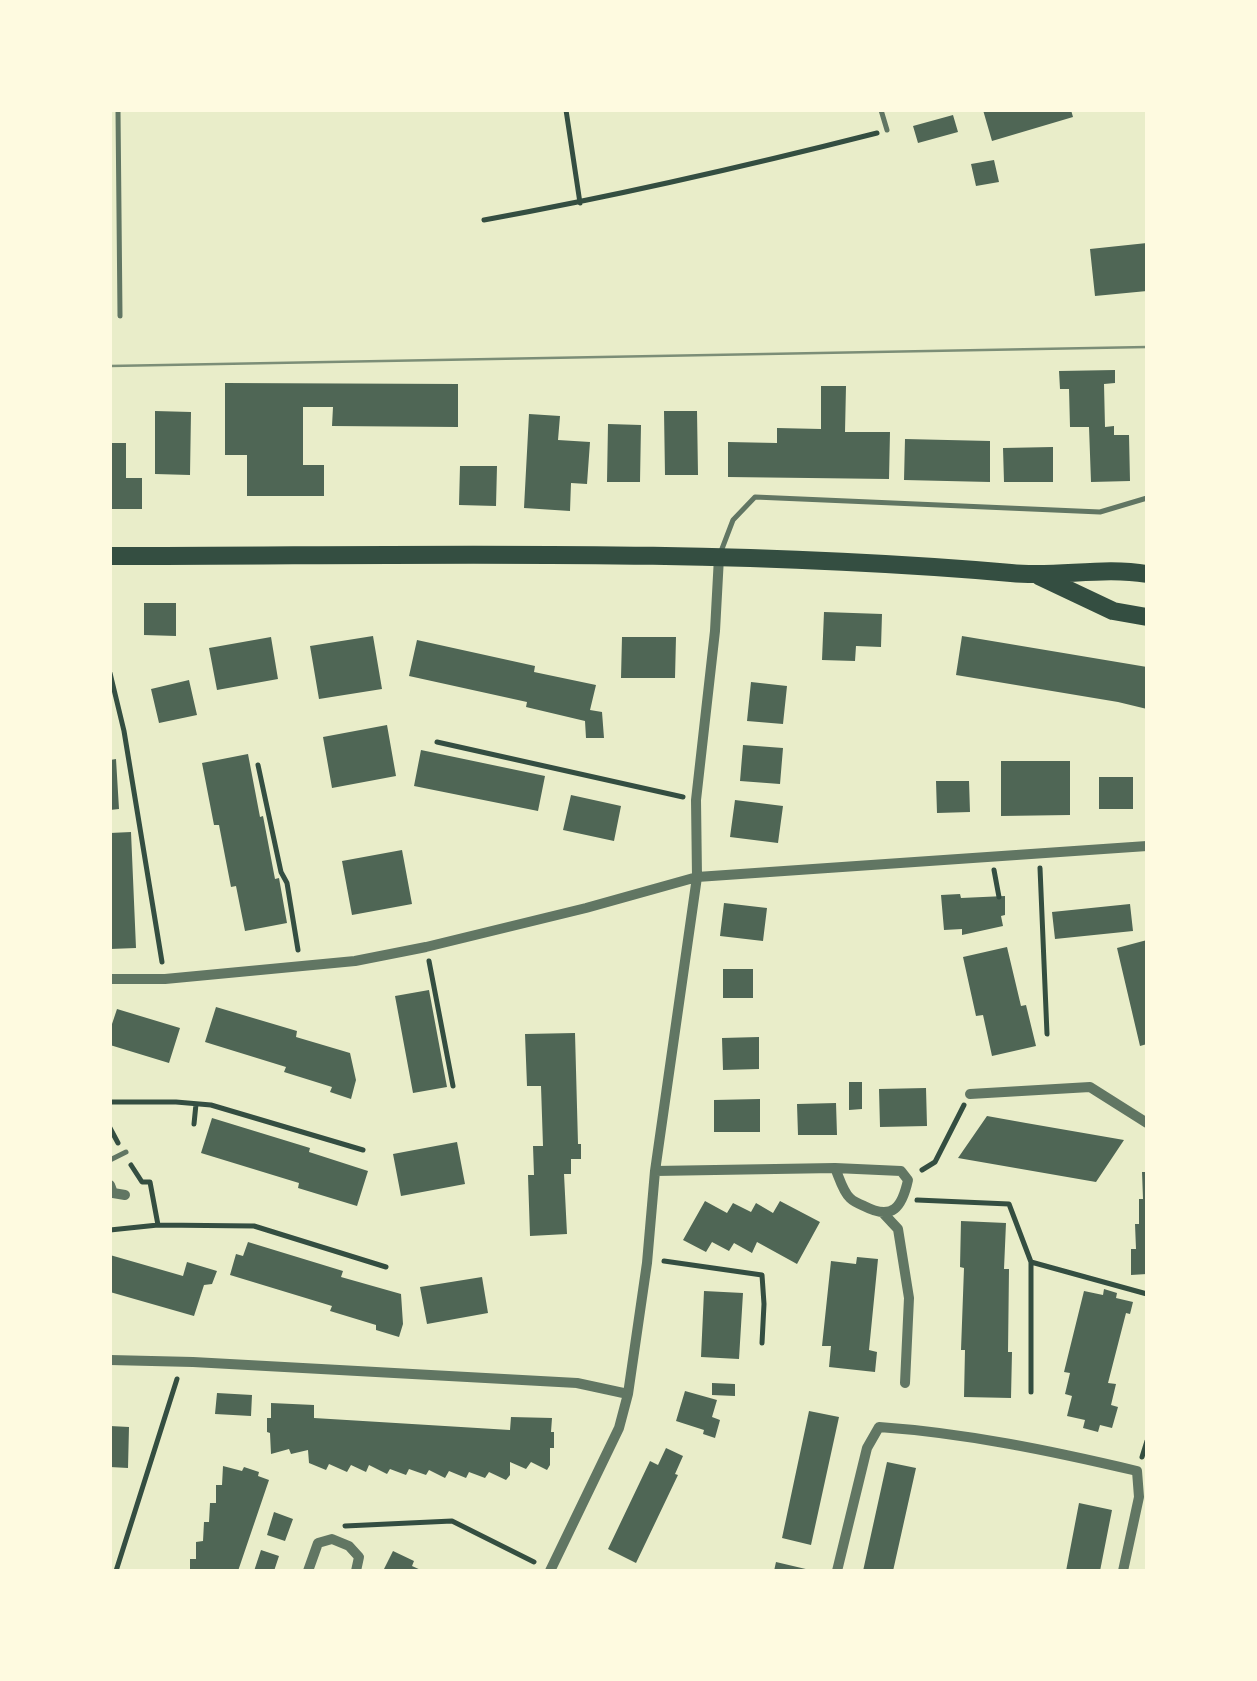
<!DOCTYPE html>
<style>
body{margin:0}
#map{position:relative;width:1257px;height:1681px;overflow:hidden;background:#e9edc9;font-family:Roboto,sans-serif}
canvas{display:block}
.frame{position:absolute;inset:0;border:112px solid #fefae0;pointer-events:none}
</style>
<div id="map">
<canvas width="1257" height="1681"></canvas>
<div class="frame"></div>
</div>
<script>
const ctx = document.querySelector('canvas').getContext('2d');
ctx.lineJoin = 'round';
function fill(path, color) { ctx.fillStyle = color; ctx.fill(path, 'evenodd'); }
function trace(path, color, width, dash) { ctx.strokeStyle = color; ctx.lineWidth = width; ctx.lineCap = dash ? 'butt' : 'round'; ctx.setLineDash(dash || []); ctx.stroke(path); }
fill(new Path2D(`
 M983,110h88l2,7 -81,24z
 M953,115l5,17 -40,11 -5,-17z
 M994,160l5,22 -23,4 -5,-22z
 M1147,243v48l-52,5 -5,-47z
 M1115,370v13l-11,1 1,43 9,-1v9h15l1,46 -39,1 -2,-55h-19l-1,-38h-9l-1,-18z
 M225,383l233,1v43l-126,-1 1,-19h-30v58h21v31h-77v-41h-22z
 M821,386h25l-1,46h45l-1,47 -161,-2v-35l49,1v-15l44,1z
 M155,411l36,1 -1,63 -35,-1z
 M664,411h33l1,64h-33z
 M529,414l31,2 -2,24 32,2 -3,42 -16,-1 -1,28 -46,-3z
 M608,424l33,1 -1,57h-33z
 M905,439l85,2v41l-86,-2z
 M110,443h16v35h16v31h-31z
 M1053,447v35h-49l-1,-34z
 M460,466h37l-1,40 -37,-1z
 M144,603h32v33l-32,-1z
 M824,612l58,2 -1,33 -25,-1 -1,15 -33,-1z
 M373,636l9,53 -63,10 -9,-53z
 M962,636l185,31v42l-29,-7 -162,-27z
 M271,637l7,42 -61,11 -8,-42z
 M622,637h54l-1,41h-54z
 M417,640l118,26 -1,6 62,13 -6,25 12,2 2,26h-18l-1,-17 -59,-14 1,-5 -118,-26z
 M189,680l8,35 -38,8 -8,-34z
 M751,682l36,4 -4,38 -36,-3z
 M387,725l9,51 -64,12 -9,-51z
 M743,745l40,3 -3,36 -40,-3z
 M421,750l124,26 -7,35 -124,-25z
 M248,754l12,63 3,-1 12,63 4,-1 8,45 -42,8 -9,-45 -5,1 -12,-62h-5l-12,-62z
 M116,759l3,50 -9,1v-50z
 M1001,761h69v54l-69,1z
 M1099,777h34v32h-34z
 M936,781h33l1,31 -33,1z
 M571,795l50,11 -7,35 -51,-11z
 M735,800l48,6 -5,37 -48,-6z
 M131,832l5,116 -26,1v-116z
 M402,850l10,54 -60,11 -10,-54z
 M960,894l1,4 44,-2v19l-4,1 2,10 -41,9v-6l-18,1 -3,-35z
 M724,903l43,5 -4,33 -43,-5z
 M1130,904l3,27 -78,8 -3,-27z
 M1147,940v104l-7,2 -23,-98z
 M1007,947l14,59 5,-1 10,41 -44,10 -9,-41 -7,1 -13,-59z
 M723,969h30v29h-30z
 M429,990l18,97 -34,6 -18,-97z
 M216,1007l81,24 -1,6 54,16 6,27 -5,19 -21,-7 2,-5 -48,-15 2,-5 -81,-25z
 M117,1009l63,19 -11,35 -59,-18v-15z
 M575,1033l3,111h3v15h-10v15h-7l3,60 -37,2 -2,-61h6l-1,-29h10l-2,-60h-14l-2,-52z
 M759,1037v32l-36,1 -1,-32z
 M849,1082h13v27l-13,1z
 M926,1088l1,38 -47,1 -1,-38z
 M760,1099v33h-46v-32z
 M836,1103l1,32h-39l-1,-31z
 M987,1116l39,7 98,17 -28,42 -138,-24z
 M212,1118l98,30 -1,4 59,19 -11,35 -59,-18 1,-5 -98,-30z
 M457,1142l8,42 -64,12 -8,-42z
 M1142,1172h5v102l-16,1v-26h5l-1,-25h4v-25h4z
 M705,1201l22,12 6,-10 18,9 5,-9 17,10 7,-12 40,21 -23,42 -40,-22 -5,11 -18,-10 -5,8 -17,-9 -6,10 -23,-12z
 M961,1221l45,2 -2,46h5l-1,83h4l-1,46 -47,-1 1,-47h-4l3,-82 -4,-1z
 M248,1242l95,29 -2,6 60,17 2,30 -4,13 -23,-7v-5l-46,-14 2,-5 -102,-31 6,-21 7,2z
 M110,1255l73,21 4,-14 30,9 -5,13 -8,1 -10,31 -84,-24z
 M857,1257l21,2 -9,91 8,2 -2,20 -46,-5 2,-21h-9l9,-85 25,3z
 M482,1277l6,36 -61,11 -7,-37z
 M1104,1289l13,4 -1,5 17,4 -3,12 -4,-1 -18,70 8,1 -5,21 7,2 -6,21 -12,-3 -2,7 -15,-4 2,-8 -18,-4 5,-20 -7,-2 5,-21 -6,-1 20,-81 19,4z
 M704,1291l39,2 -4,66 -38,-2z
 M712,1383l23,1v12l-23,-1z
 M685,1391l32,9 -5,17 8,3 -5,18 -12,-4 1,-4 -28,-9z
 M217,1393l35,2 -1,21 -36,-2z
 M271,1403l43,2v13l196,12 1,-13 41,1 -1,14h3v16h-4v17l-3,5 -16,-8 -5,7 -16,-7v13l-4,5 -17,-8 -4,6 -16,-6 -3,6 -17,-7 -4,7 -16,-8 -3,5 -17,-6 -3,6 -16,-6 -3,5 -18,-9 -3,7 -15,-7 -4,7 -18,-8 -3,6 -17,-7 -1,-13 -17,4 -2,-5 -18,5 -1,-21 -3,-1v-14h4z
 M809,1411l30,6 -28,128 -29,-7z
 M110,1426l19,1 -1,41 -18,-1z
 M666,1448l17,8 -8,18 3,1 -42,88 -28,-14 42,-88 8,4z
 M887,1462l29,6 -23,103h-30z
 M223,1466l19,5 2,-4 15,5 -1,4 11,4 -31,91h-48v-12h6v-17l7,-1 1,-19h5l1,-19h6v-18h6z
 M1079,1503l33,7 -12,61h-34z
 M274,1512l19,7 -8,22 -18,-6z
 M261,1550l18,6 -5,15h-20z
 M393,1551l21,10 -2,5 11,5h-40z
 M776,1562l34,8v1h-36z`), '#4f6655');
trace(new Path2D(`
 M566,110l14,93
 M484,220c132,-24 263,-54 393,-87
 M110,673l14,58 38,231
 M437,742l246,55
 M258,765l23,107 6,11 11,67
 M1040,868l7,166
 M994,870l5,27
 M429,961l24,125
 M110,1102h66l35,3 152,45
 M194,1124l2,-20
 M110,1128l8,15
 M131,1165l11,17h8l8,43
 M922,1170l13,-8 29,-57
 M917,1200l92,4 22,58 116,32
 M110,1230l48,-5 96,1 132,41
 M664,1261l98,14 2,29 -2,39
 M1031,1262v130
 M1142,1457l5,-16
 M345,1526l107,-5 82,41
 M116,1571l61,-192`), '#344e41', 5);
trace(new Path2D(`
 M118,110l2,206
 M881,110l6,20
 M720,554l13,-34 22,-23 345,15 47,-14
 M110,1160l16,-8`), '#617663', 5);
trace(new Path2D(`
 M110,979h55l190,-18 71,-14 160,-39 111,-31 450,-31
 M970,1094l120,-7 57,36
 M655,1171l180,-3 66,3 7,9c-6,27 -15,41 -44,26 -5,-2 -10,-4 -14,-8 -7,-6 -11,-21 -15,-30
 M110,1185l3,8 12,2
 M884,1214l14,15 11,69 -4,85
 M110,1360l83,2 384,21 51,11
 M308,1571l10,-28 14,-4 17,7 10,11 -3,14
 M550,1571l69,-143 9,-34 19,-131 8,-92 42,-294 -1,-77 19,-169 4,-74
 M837,1571l30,-123 12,-21c87,6 173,24 258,44l2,26 -16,74`), '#617663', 10);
trace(new Path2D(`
 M110,556c300,0 602,-9 901,17 46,5 91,-7 136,1
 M1039,576l74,35 34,6`), '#344e41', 18);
trace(new Path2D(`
 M110,366l1037,-19`), '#7c8e77', 2.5);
</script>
